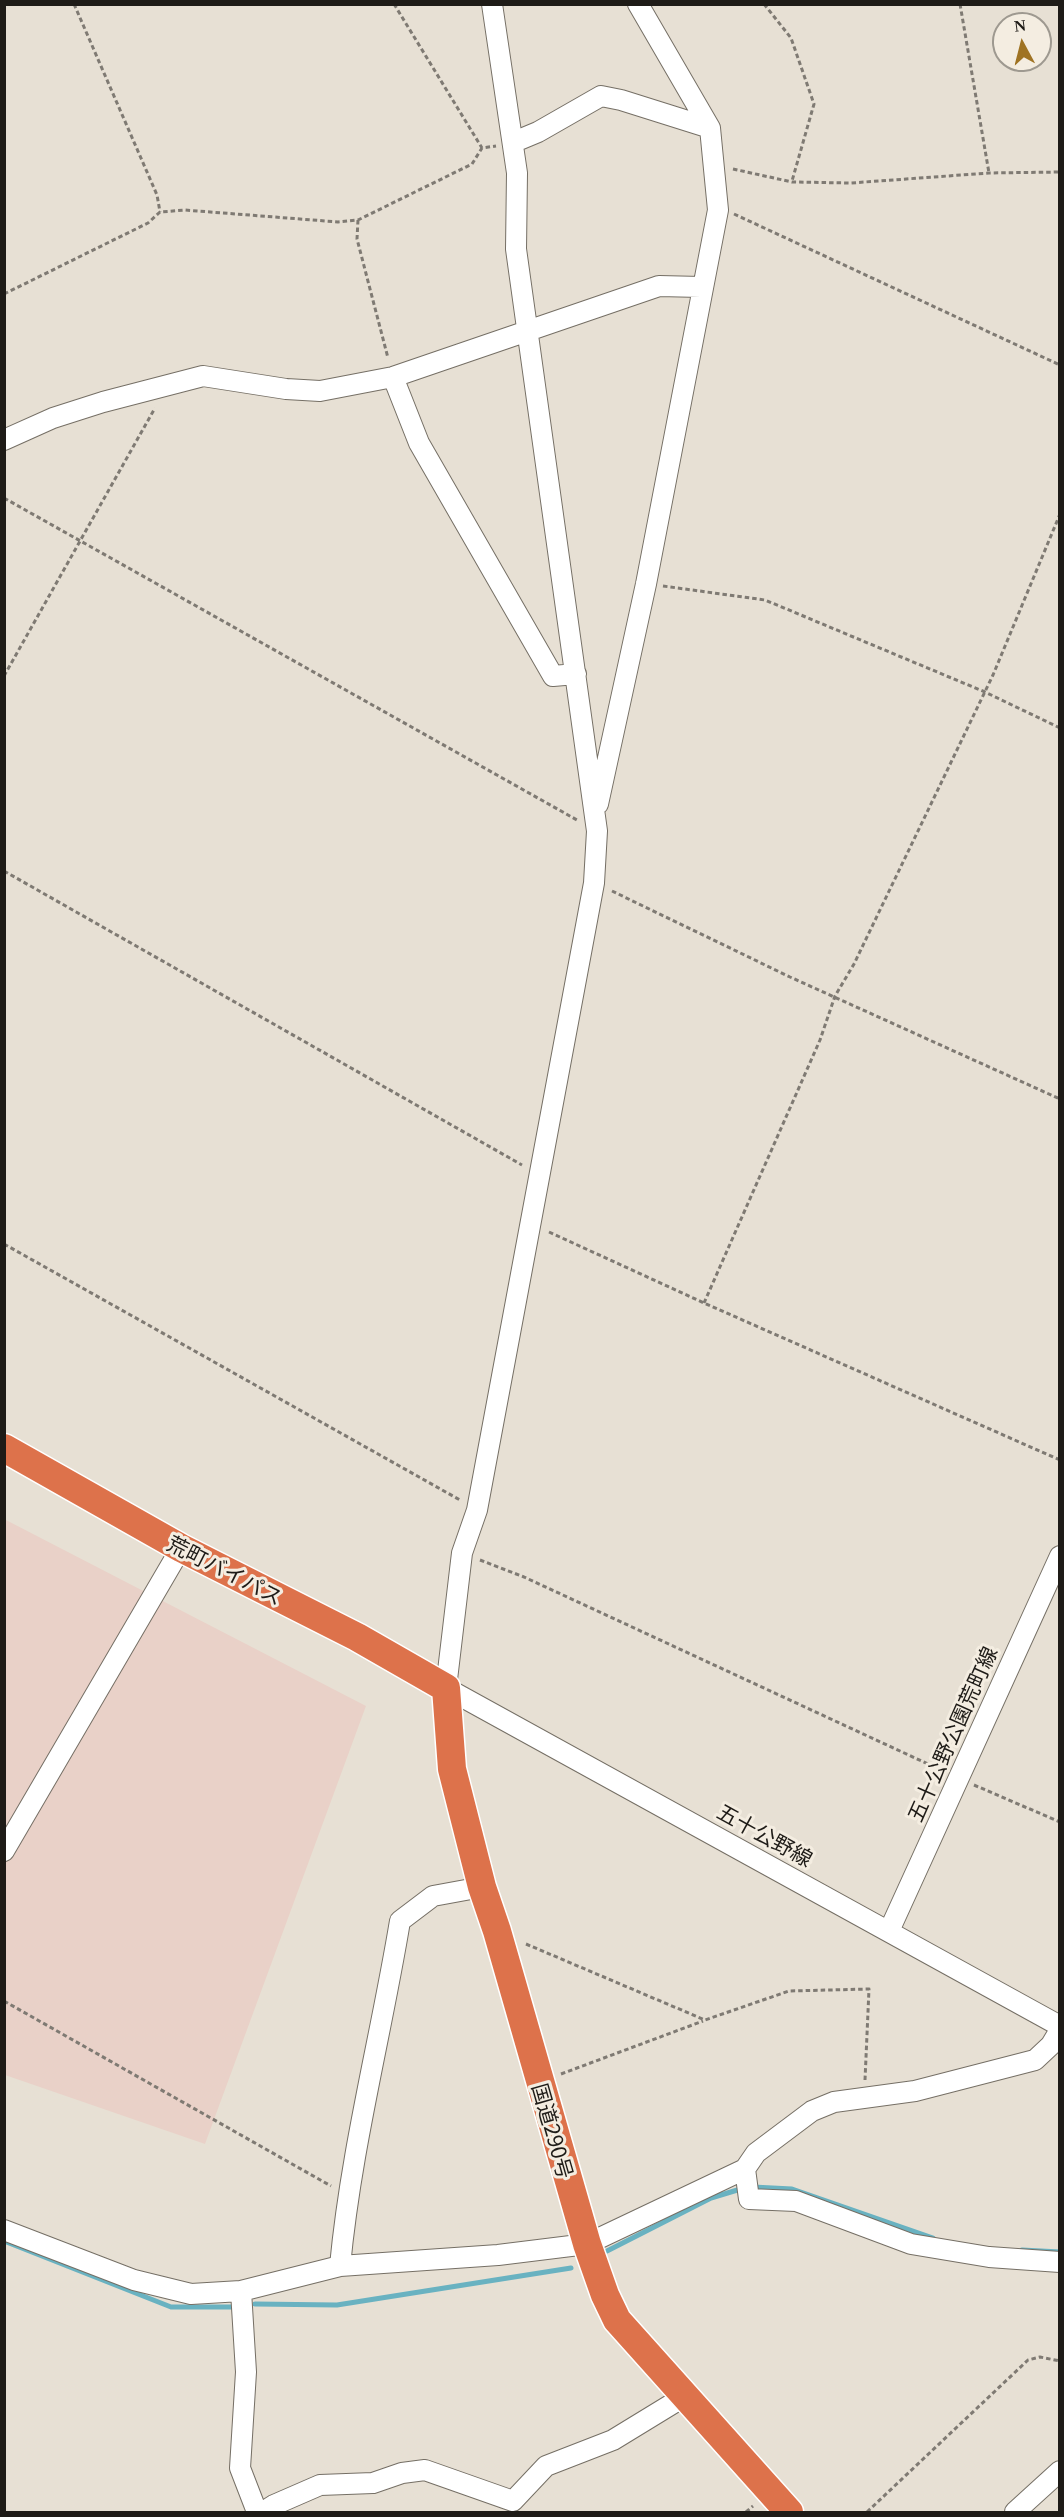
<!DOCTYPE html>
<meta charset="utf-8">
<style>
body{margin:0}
#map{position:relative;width:1064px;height:2517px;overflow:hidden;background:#e7e0d4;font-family:Georgia,serif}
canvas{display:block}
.frame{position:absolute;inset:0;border:6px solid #1e1b17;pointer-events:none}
.north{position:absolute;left:992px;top:12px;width:60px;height:60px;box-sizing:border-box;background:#f4ede1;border:2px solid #9e9990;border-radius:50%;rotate:353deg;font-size:16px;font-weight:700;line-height:24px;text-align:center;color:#1e1b17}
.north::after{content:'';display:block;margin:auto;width:21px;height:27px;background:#9f7323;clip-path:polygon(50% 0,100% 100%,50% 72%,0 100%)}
</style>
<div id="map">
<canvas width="1064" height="2517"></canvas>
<div class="frame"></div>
<div class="north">N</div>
</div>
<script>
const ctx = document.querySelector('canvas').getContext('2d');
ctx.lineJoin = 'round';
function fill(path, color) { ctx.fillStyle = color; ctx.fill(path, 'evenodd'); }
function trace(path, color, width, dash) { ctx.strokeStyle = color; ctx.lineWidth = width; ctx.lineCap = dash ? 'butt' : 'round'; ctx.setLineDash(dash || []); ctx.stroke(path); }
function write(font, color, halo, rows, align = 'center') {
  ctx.font = font + ' Georgia,"Noto Sans JP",serif'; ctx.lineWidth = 6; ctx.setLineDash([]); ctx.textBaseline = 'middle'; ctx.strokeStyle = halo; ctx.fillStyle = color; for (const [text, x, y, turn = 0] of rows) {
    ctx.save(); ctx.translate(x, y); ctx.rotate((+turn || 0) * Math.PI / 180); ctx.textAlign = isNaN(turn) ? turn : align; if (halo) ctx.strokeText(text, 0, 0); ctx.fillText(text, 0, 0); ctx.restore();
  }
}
fill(new Path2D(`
 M4,1519l362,187 -161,438 -200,-69z`), '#e9d1c8');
trace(new Path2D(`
 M753,2187l39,2 141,49
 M4,2241l167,66h63
 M1022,2250l38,2
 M607,2251l104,-53 33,-10
 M255,2304l82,1 234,-37`), '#69b2c1', 5);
const minor = new Path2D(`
 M492,4l25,169 -1,76 81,582 -3,52 -117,627 -15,43 -16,135 614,338
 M514,142l24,-10 63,-36 20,4 89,28
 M393,377l26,66 134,233 23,-2
 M4,440l49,-22 50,-16 100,-26 83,13 34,2 73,-14 266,-91 42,1
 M598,804l48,-220 72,-374 -8,-82 -72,-124
 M4,1851l177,-303
 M889,1931l171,-375
 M745,2169l4,30 47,2 115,43 78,13 71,5
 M4,2230l130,50 57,14 50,-3 99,-25 158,-11 89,-11 158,-75 11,-16 56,-42 22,-9 81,-11 120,-31 16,-15 9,-15
 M340,2266c11,-117 41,-230 60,-345l33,-25 49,-9
 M241,2291l5,81 -6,96 17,44
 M263,2512l11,-7 46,-20 53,-2 29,-10 23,-3 88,31 33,-35 67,-26 72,-44
 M1015,2512l45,-41`);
const highway = new Path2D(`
 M4,1448l177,100 176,89 89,51 6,81 30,118 15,44 90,313 18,51 12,25 172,192`);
trace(minor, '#756f65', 22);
trace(highway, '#fff', 31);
trace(new Path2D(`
 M74,4l83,191 3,17
 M394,4l88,144
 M764,4l27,34 23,66 -22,77
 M960,4l29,169
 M733,169l59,13 59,1 138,-10 71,-1
 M734,214l326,151
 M358,220l-1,19 31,119
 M4,294l144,-71 12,-11 25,-2 153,12 20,-2 114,-56 10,-16 14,-2
 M4,498l573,322
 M663,586l102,14 220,92 75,36
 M4,676l151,-268
 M4,871l518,294
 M612,891l178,86 270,122
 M549,1232l155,71 356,157
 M4,1244l456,256
 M704,1303l116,-263 15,-44 19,-32 139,-289 67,-161
 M480,1560l44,17 417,193
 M974,1785l86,37
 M526,1944l179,76 84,-29 80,-2 -4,91
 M4,2001l327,185
 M561,2074l142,-53
 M746,2512l7,-6
 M867,2512l161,-152 12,-3 20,4`), '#7f7a73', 3, [4.5, 3]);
trace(minor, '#fff', 20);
trace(highway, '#dd724b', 28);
write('21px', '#1e1b17', '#f4ede1', [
 ["荒町バイパス",225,1570,27],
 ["五十公野公園荒町線",952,1734,-66],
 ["五十公野線",765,1835,29],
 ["国道290号",553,2131,74]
]);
</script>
